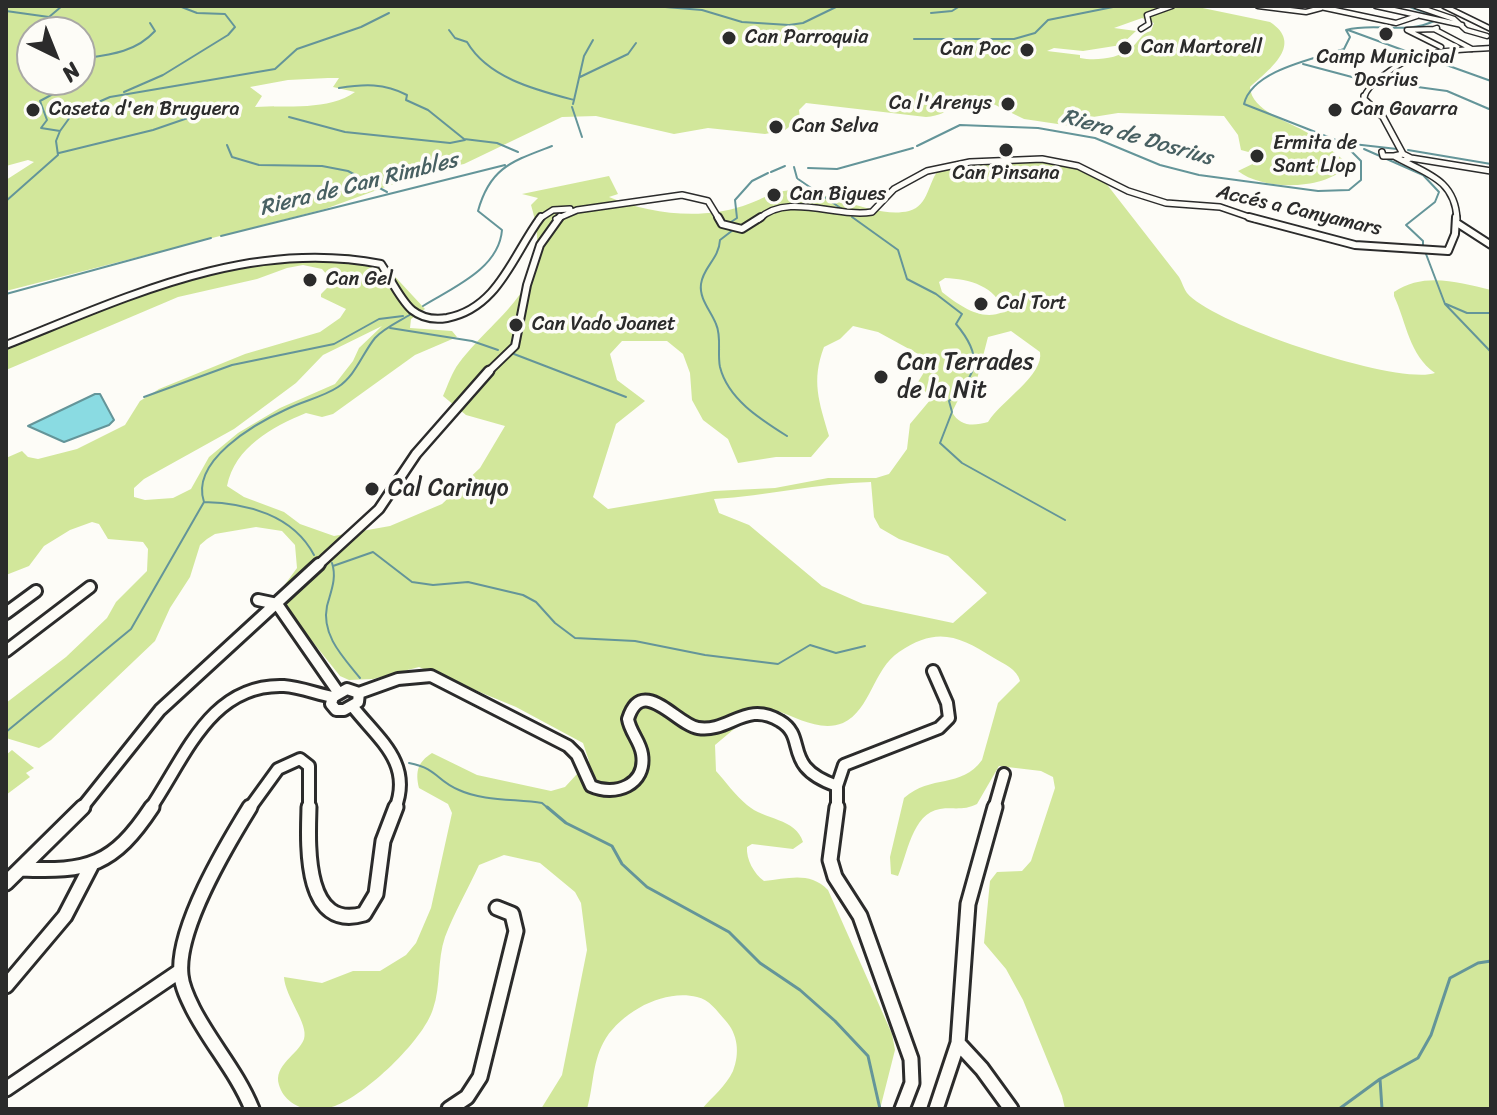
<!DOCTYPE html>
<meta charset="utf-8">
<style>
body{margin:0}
#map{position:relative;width:1497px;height:1115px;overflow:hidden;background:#fdfcf7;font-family:Sriracha,sans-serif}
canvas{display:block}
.frame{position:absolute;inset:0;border:8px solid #2b2b2b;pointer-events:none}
.north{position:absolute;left:16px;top:16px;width:80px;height:80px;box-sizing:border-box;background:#fdfcf7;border:2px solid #a9a8a5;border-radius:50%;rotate:137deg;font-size:22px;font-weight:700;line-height:32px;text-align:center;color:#2b2b2b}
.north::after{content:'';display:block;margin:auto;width:28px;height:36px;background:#2b2b2b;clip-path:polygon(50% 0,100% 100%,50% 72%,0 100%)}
</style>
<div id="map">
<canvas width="1497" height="1115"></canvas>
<div class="frame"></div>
<div class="north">N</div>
</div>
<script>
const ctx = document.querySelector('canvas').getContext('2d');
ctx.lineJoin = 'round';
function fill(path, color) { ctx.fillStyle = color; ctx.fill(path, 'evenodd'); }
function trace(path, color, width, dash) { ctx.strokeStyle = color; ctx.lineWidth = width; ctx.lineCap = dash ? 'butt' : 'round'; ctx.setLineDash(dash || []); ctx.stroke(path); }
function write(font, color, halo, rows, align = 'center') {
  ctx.font = font + ' Sriracha,sans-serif'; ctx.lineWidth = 7; ctx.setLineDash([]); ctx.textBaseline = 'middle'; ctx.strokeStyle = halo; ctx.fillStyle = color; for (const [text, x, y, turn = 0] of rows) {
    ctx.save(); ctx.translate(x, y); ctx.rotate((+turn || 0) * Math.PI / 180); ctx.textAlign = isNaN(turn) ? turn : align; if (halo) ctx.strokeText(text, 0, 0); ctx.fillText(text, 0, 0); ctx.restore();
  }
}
fill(new Path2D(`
 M23,6h1170l77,16c34,22 0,47 -20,65 1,24 40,35 58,46 13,8 25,19 37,28l1,6c-22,23 -83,24 -108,4l29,-14 -26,-7 -3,-15 -14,-19 -106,-3 -25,4 5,13 -74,-11 -49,-24c-23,3 -21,20 -49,22l-120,-14 -7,7 1,9 -15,11 -20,4 -57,-6 -34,6 -78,-18 -34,1 -98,47 -35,7 -104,38 -319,82v-111l28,-18 -6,-2 -22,6v-158zM1142,18l12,5 -3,8c-11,3 -12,11 -20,17 -13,11 -36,13 -51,10v-3l-33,-4 7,-3 29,3 38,-6 15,-14 -22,-3zM32,32h48v48h-48zM328,78h11l-6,9 22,5c-26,19 -68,13 -100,15l7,-11 -12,-9 38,-7z
 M1034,158l38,6 33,18 74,95c3,5 5,12 8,16 25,31 211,93 248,80 -26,-18 -28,-49 -41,-77v-4c30,-20 64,-10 97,-2v819h-426l-3,-13 -39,-96 -17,-31 -22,-26 6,-62 7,-9 25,-1 9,-10 24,-73 -2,-11 -12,-6 -42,-5 -22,38c-13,7 -24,3 -37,5 -28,4 -33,47 -42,67l-7,-2 -1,-17 14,-59c27,-24 57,-9 78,-38l16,-57 22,-22c-3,-12 -16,-17 -26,-23 -35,-22 -57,-32 -95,-6 -26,17 -28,58 -56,71 -22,9 -46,-5 -65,-12l-38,13 -25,21 1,26c10,11 19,24 31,34 17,15 49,13 56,37l-10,7 -41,-5 -5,3c-1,12 7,27 17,34 24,-2 45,-10 64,9l64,144 3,16 -15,59h-178c10,-12 24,-23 31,-38 7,-18 5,-37 -8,-51 -8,-9 -16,-21 -28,-23 -33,-8 -73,14 -91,41 -14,22 -12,47 -19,71h-46l21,-34 25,-125 -6,-47 -6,-11 -35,-29 -36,-8 -25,10c-11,24 -25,48 -34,72 -8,23 -4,49 -12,72 -10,32 -68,86 -98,97 -8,3 -16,3 -24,3 -14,0 -28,-10 -32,-24 -6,-20 19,-30 25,-46 5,-15 -19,-42 -20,-62l38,6 31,-12h27l26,-16 10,-12 15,-35 21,-95 -4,-9 -29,-16c-4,-17 -1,-26 13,-35l45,22 74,16 14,-4 24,-26 -6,-18 -67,-36 -97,-40 -46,12 -24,1 -9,-4 -60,-75 3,-14 14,-19 -2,-23 -13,-14 -26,-4 -41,7 -8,5 -7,6 -10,32 -20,31 -15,33 -104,99 -12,8 -33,-10v-35l60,-46 41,-39 9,-16 31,-31 1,-22 -5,-7 -35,-3 -9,-15 -7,-2 -22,8 -26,16 -15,20 -23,9v-117l16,-7 6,6 10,2 39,-10 48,-24 15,-24 19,-12 86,-35 75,-22 20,-14 6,-9 -25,-12v-3l12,-12 -11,-13 -19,-4 -16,3 -30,11 -79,18 -172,73v-28l160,-61 60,-18 63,-5 59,-4 27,6 12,8 38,41 -14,10 -1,9 42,3 5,6 -42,18 -82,59 -11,3 -16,-4c-34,14 -71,34 -79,73l17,11 40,15 16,12 34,12 56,-10 52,-22 38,-36 25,-42 -39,-11 -23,-19c5,-11 9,-24 16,-33 42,-54 97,-77 72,-158l7,-7 -16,-4 87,-18 9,18 -9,3c40,17 92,23 134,9 19,-6 30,-16 52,-16 37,2 80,29 114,21 20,-5 19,-30 31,-43zM945,278c24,1 52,8 58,34 -22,10 -44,-7 -61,-20l-3,-10zM382,326l-23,22 -6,13 -18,23 -55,24 -42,25 -29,24 -18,32 -18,9 -28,2 -11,-3v-9l10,-9 90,-50 62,-46 27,-28zM853,326l25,6 53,29 -13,21 13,17 -21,25 -3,25 -18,25 -13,4h-48l-53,10 -61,3 -106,18 -15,-12 23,-73 29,-23 -28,-21 -7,-26 12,-13h45l16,13 7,19 2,27 11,20 25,19 10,24 38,-6h35l18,-21c-10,-34 -18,-55 -5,-89l16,-8zM1011,331l29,21c4,23 -38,48 -52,70 -14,4 -28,5 -36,-10l6,-12 18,-17 12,-46zM871,482l3,35 6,11 19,11 49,17 39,37 -34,30 -90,-19 -41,-18 -73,-61 -30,-12 -5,-14c53,-3 104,-16 157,-17z
 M12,750l22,18 -8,5 4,4 -24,18v-40z`), '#d2e79b');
const water = new Path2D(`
 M95,394h5l14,26 -5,5 -45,17 -36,-16z`);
fill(water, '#8adbe2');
trace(water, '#649599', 2);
trace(new Path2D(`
 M653,6l49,4 40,12 47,3 14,-2 35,-17
 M6,11l43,6 -3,4 27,8 -3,3
 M931,13l21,-2 8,-5
 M49,17l13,-11
 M449,30l6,8 12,4c21,36 69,48 107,58l-1,4
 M1348,30l63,23
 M914,39h100l21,-6 13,-13 70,-14
 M1424,57l67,24
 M80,59c28,-4 55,-6 75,-28l-5,-8
 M80,62l8,2 2,6 -10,10
 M1303,64l64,17
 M580,77l48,-23 8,-11
 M1381,82l66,9 42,18
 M339,88c25,-4 45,-5 68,7l-1,5 22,10 36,29 33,4 21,9
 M124,92l39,-17 65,-40 7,-8 -10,-13 -28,-1 -18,-7
 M110,97l165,-28 22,-20 64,-22 28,-14
 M574,100l10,-44 9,-16
 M572,107l10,30
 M289,117l56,15 105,11 15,-3
 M60,131l13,-18 37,-16
 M1346,144l-102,-40c8,-34 70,-45 100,-55l6,-12 -4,-7c29,-8 60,5 88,-9l-2,-6 -25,-9
 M1353,144l44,5
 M227,145l5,12 27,8 63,1 26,5 39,21
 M917,146l43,-21 78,3 57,10 65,27 39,10 119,16 31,-1 12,-10v-19l-12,-12
 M1364,149l59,26 16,17 -4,10 -29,23 17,16v6
 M1408,150l83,14
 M59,153l94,-23 58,-20
 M794,167l3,11
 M808,168l29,1 76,-21
 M771,172l14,-6
 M798,179l44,30
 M6,201l52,-46 -2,-14 4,-10 -19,-3 6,-8 -7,-19 39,-21
 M852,217l46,33 9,29 29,15 26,20 -6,10c27,32 23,50 -7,77l3,11 -12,31 22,20 103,57
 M731,222l6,-4 -2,-18 17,-19 16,-8
 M733,230l-13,10c-1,19 -17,27 -19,44 -2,15 10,27 15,40 6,13 1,29 4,43 8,32 40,52 67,69
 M221,236l284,-71
 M1426,254l19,50 46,48
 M6,294l205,-56
 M1446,304l21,9h24
 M423,306c29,-18 76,-37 79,-76l-24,-19c12,-44 35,-50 74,-65
 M390,328l82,13 26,9
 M514,354l112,43
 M144,397l88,-32 102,-21 45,-25 24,-3
 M204,502c43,1 89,13 110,53
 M332,563c5,15 -1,28 -5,43 -6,29 16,51 33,72
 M333,566l40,-14 39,30 21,3 35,-3 55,13 13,7 19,21 20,15 60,3 70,14 73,9 32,-19 26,8 29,-7
 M6,732l125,-103 73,-127c-14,-41 50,-78 83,-93 16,-8 36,-12 51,-22 18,-12 24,-33 37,-49 9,-10 25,-17 36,-24
 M409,763c30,6 26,17 50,27 23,11 57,9 83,13l7,6`), '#649599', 2);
trace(new Path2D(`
 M547,807l19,16 46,23 10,18 25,23 82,45 31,31 40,27 35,31 33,35 12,53
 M1380,1079l2,30
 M1339,1109l41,-30 38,-21 13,-23 19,-57 28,-15 13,-2`), '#649599', 3);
const minorFar5 = new Path2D(`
 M1258,6l48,6 15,-4
 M1316,6l80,17 21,-7
 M1376,6l86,19
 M1416,6l38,13 12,11 21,6
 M1444,6l47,23
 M1437,28l-3,1 38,20
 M1141,29l8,-5 -2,-9 25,-9
 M1434,29l-27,1 34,17
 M1364,98c3,-11 12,-16 20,-23 33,-27 67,-24 107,-27`);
const minorFar4 = new Path2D(`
 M1364,96v3l19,18 20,37
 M1382,152l1,4h11
 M1411,158l80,13
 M1405,160l6,-2 -8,-4 -9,2c30,17 61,22 63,63
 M539,219l14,-9 17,-1
 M556,219l21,-9 105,-15 26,6 11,18
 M759,219c28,-27 78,-1 113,-7l22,-23 33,-18 43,-9 72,-3 36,7 50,25 38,12 54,4 35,12`);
const minorFar3 = new Path2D(`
 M718,217l4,7 20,5 19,-12
 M1249,217l106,28 93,6 7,-17 1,-17
 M1457,223l34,22
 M6,345c121,-48 242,-107 375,-81 10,15 18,34 31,46 10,8 23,10 35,8 52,-10 66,-64 94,-101
 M487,373l28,-27 12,-61 13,-40 20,-28`);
const minorFar2 = new Path2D(`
 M317,566l62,-57 37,-55 73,-83`);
const minorFar1 = new Path2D(`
 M258,600l19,4
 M277,604l61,88
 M6,613l30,-22
 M6,651l84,-64
 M347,689l12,4 -1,9 -14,8h-8l-5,-6 2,-7z
 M359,693l39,-14 33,-3 137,70 9,9 14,31c24,11 56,-1 51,-32 -2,-13 -12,-22 -14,-35 14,-45 49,6 70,9 31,5 48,-28 82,-7 29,17 0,45 57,65
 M353,707c26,33 60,56 42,102
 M81,809l79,-99 159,-146
 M150,809c35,-51 60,-126 134,-123 16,1 33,8 49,11
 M249,809l29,-40 22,-10 9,7v43
 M837,809v-23l7,-21 95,-37 10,-10 -2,-15 -14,-32
 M994,809l10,-35`);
const minor = new Path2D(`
 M250,807c-24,39 -74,122 -69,168 1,12 7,24 12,34 18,35 44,63 59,100
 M309,807c-1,36 -6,125 55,107l12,-20 7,-53 13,-34
 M837,807l-7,53 5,17 25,39 51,143 1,24 -10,26
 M21,869c67,3 92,-3 131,-62
 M6,883l77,-76
 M6,986l59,-70 26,-50
 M958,1043l24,26 29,40
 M6,1089l174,-118
 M449,1109l18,-12 13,-20 36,-146 -4,-17 -15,-6
 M936,1109l22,-66 10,-139 27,-97`);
trace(minorFar5, '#2b2b2b', 7);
trace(minorFar4, '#2b2b2b', 8);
trace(minorFar3, '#2b2b2b', 10);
trace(minorFar2, '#2b2b2b', 13);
trace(minorFar1, '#2b2b2b', 16);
trace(minor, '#2b2b2b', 19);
trace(minorFar5, '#fdfcf7', 4);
trace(minorFar4, '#fdfcf7', 5);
trace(minorFar3, '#fdfcf7', 6);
trace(minorFar2, '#fdfcf7', 8);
trace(minorFar1, '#fdfcf7', 10);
trace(minor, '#fdfcf7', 13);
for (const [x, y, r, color] of [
 [1386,34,8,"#2b2b2b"],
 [729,38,8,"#2b2b2b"],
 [1125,48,8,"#2b2b2b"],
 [1027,50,8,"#2b2b2b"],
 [1008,104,8,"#2b2b2b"],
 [33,110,8,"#2b2b2b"],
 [1335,110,8,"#2b2b2b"],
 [776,127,8,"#2b2b2b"],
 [1006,150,8,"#2b2b2b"],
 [1257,156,8,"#2b2b2b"],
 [774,195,8,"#2b2b2b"],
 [310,280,8,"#2b2b2b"],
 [981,304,8,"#2b2b2b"],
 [516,325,8,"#2b2b2b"],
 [881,377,8,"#2b2b2b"],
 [372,489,8,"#2b2b2b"]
]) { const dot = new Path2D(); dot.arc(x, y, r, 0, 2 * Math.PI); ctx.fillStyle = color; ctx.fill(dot); trace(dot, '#fdfcf7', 3); }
write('20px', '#2b2b2b', '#fdfcf7', [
 ["Can Parroquia",745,38],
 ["Can Martorell",1141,48],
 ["Can Poc",1011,50,"right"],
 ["Camp Municipal",1386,58,"center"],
 ["Dosrius",1386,81,"center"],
 ["Ca l'Arenys",992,104,"right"],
 ["Caseta d'en Bruguera",49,110],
 ["Can Gavarra",1351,110],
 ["Can Selva",792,127],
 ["Ermita de",1273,144],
 ["Sant Llop",1273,167],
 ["Can Pinsana",1006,174,"center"],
 ["Can Bigues",790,195],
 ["Can Gel",326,280],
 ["Cal Tort",997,304],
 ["Can Vado Joanet",532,325]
], 'left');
write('20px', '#2b2b2b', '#fdfcf7', [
 ["Accés a Canyamars",1299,211,13]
]);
write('italic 22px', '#486062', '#fdfcf7', [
 ["Riera de Dosrius",1137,138,16],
 ["Riera de Can Rimbles",359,185,-14]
]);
write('24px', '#2b2b2b', '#fdfcf7', [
 ["Can Terrades",897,363],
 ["de la Nit",897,391],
 ["Cal Carinyo",388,489]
], 'left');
</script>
